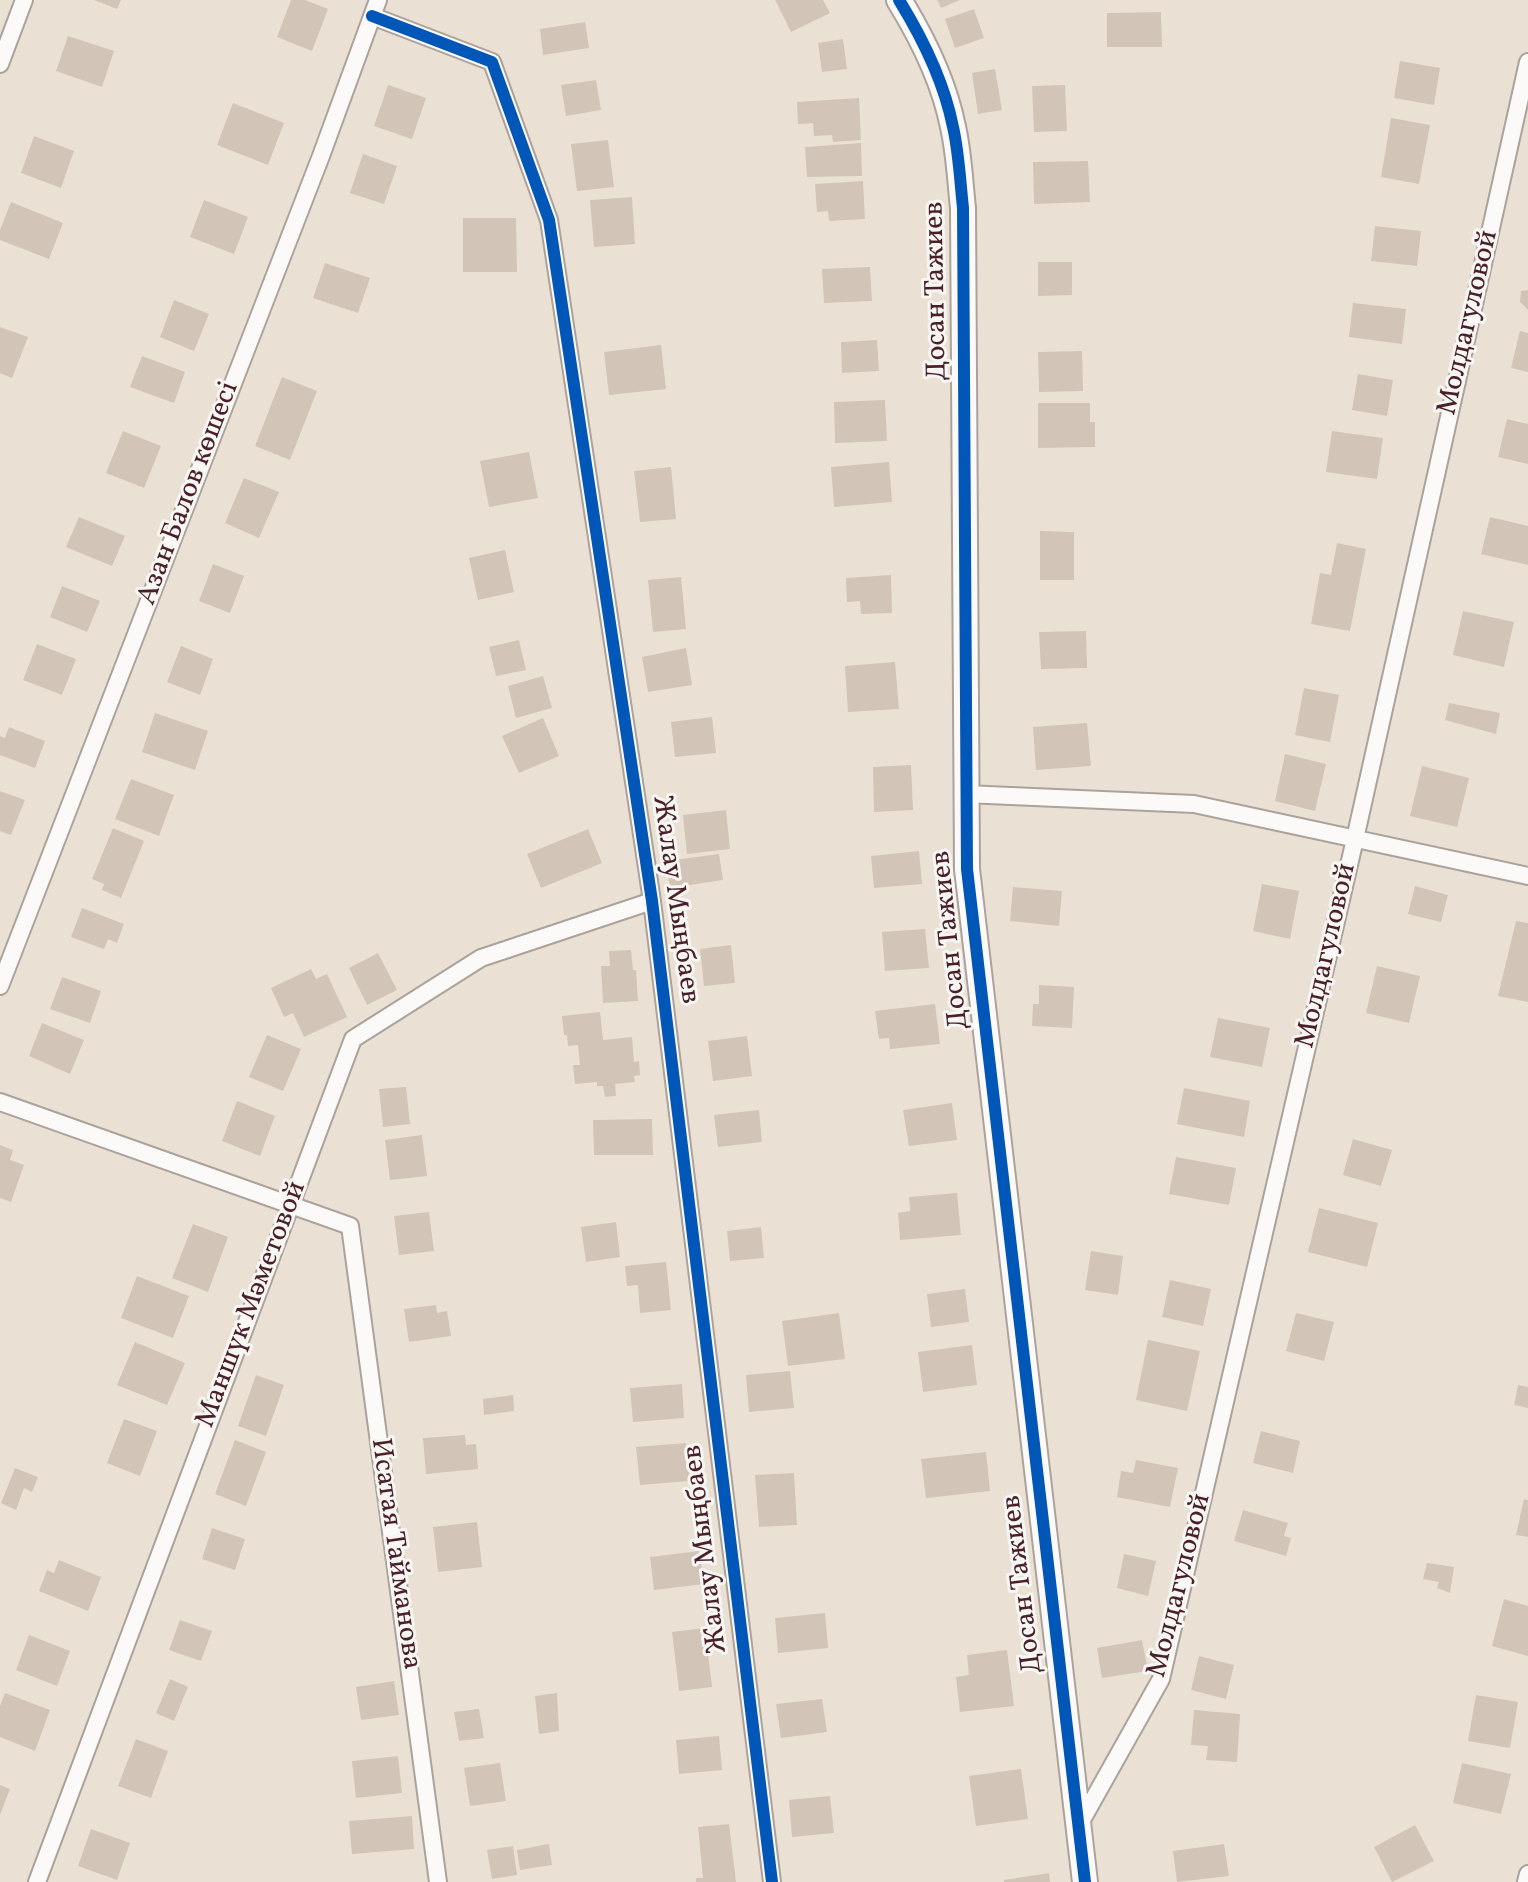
<!DOCTYPE html>
<meta charset="utf-8">
<style>
body{margin:0}
canvas{display:block;background:#eae1d4}
</style>
<canvas width="1528" height="1882"></canvas>
<script>
const ctx = document.querySelector('canvas').getContext('2d');
ctx.lineJoin = 'round';
function fill(path, color) { ctx.fillStyle = color; ctx.fill(path, 'evenodd'); }
function trace(path, color, width, dash) { ctx.strokeStyle = color; ctx.lineWidth = width; ctx.lineCap = dash ? 'butt' : 'round'; ctx.setLineDash(dash || []); ctx.stroke(path); }
function write(font, color, halo, rows, align = 'center') {
  ctx.font = font + ' Vollkorn,serif'; ctx.lineWidth = 6; ctx.setLineDash([]); ctx.textBaseline = 'middle'; ctx.strokeStyle = halo; ctx.fillStyle = color; for (const [text, x, y, turn = 0] of rows) {
    ctx.save(); ctx.translate(x, y); ctx.rotate((+turn || 0) * Math.PI / 180); ctx.textAlign = isNaN(turn) ? turn : align; if (halo) ctx.strokeText(text, 0, 0); ctx.fillText(text, 0, 0); ctx.restore();
  }
}
fill(new Path2D(`
 M94,0h27l-4,9z
 M291,0h14l23,9 -16,42 -35,-14z
 M775,0h48l7,13 -39,19z
 M937,0h23l-19,8z
 M974,9l10,29 -29,10 -10,-29z
 M1161,12l1,35h-55v-34z
 M585,22l4,26 -46,7 -3,-26z
 M68,36l46,15 -12,36 -46,-16z
 M843,39l4,30 -25,3 -4,-29z
 M1400,61l40,7 -6,37 -40,-7z
 M995,69l7,41 -24,4 -6,-41z
 M596,80l5,30 -35,6 -5,-31z
 M388,85l38,13 -14,41 -38,-13z
 M1065,85l2,46 -33,1 -2,-46z
 M859,98l2,42 -28,2 -1,-7 -18,1 -1,-13 -15,1 -1,-22z
 M233,103l51,20 -16,42 -51,-20z
 M1391,118l39,7 -11,59 -38,-7z
 M34,136l40,15 -13,37 -40,-15z
 M608,140l6,47 -37,4 -6,-47z
 M861,143l1,33 -55,1 -2,-30z
 M363,154l34,12 -13,38 -34,-11z
 M1088,161l2,41 -56,2 -1,-42z
 M863,181l2,38 -36,2 -1,-10 -11,1 -2,-28z
 M632,197l3,47 -41,3 -4,-47z
 M204,200l44,17 -14,37 -44,-17z
 M11,202l52,21 -14,36 -49,-19v-10z
 M463,218h53l1,54h-54z
 M1375,226l46,5 -4,35 -46,-5z
 M1038,262h34v33l-34,1z
 M325,263l45,15 -12,35 -45,-15z
 M870,267l2,34 -48,2 -2,-34z
 M1528,290v20l-8,-8 1,-11z
 M174,300l35,14 -15,37 -34,-14z
 M1353,303l53,6 -4,35 -53,-7z
 M0,327l28,10 -16,41 -12,-5z
 M1520,331l8,2v39l-17,-4z
 M877,340l2,31 -37,2 -1,-31z
 M661,345l5,44 -57,6 -5,-43z
 M1082,351l1,40 -44,1 -1,-40z
 M142,356l43,16 -11,31 -44,-16z
 M1358,374l35,6 -6,36 -35,-6z
 M282,377l35,14 -27,69 -35,-14z
 M885,400l2,41 -52,2 -1,-41z
 M1038,403h52v19h5v25l-57,1z
 M1507,419l21,5v40l-30,-7z
 M123,431l38,15 -17,42 -38,-15z
 M1332,431l51,7 -6,41 -51,-7z
 M529,452l9,46 -49,9 -9,-46z
 M889,462l3,40 -58,5 -3,-40z
 M671,467l5,52 -36,3 -6,-51z
 M244,478l35,14 -20,46 -34,-15z
 M79,517l46,19 -13,30 -46,-19z
 M1490,517l38,9v39l-47,-11z
 M1040,531l34,1v48h-34z
 M1337,543l29,6 -16,82 -39,-7 9,-51 11,2z
 M505,550l9,42 -36,8 -9,-42z
 M213,564l31,12 -14,37 -31,-12z
 M891,575l1,38 -31,1 -1,-13 -13,1 -1,-24z
 M681,577l5,52 -33,3 -5,-52z
 M62,586l38,15 -13,31 -37,-15z
 M1463,611l51,11 -10,45 -51,-12z
 M1086,631l1,37 -46,1 -2,-37z
 M519,640l7,30 -30,6 -7,-29z
 M37,644l39,15 -14,36 -39,-15z
 M181,646l32,13 -13,36 -33,-13z
 M686,648l6,37 -44,7 -6,-35z
 M895,662l4,47 -51,3 -3,-46z
 M543,676l9,32 -36,10 -8,-32z
 M1304,688l35,7 -9,47 -35,-7z
 M1449,703l51,10 -4,21 -51,-14z
 M155,713l53,18 -13,39 -53,-18z
 M712,717l4,36 -41,4 -4,-35z
 M543,718l16,38 -40,17 -17,-37z
 M1087,723l4,43 -55,4 -3,-43z
 M9,727l36,14 -10,27 -35,-13v-19l5,2z
 M1285,754l41,10 -11,47 -40,-10z
 M911,765l2,45 -39,2 -1,-45z
 M1422,766l47,12 -12,49 -47,-11z
 M131,779l43,16 -15,41 -44,-17z
 M0,791l25,9 -14,35 -11,-4z
 M726,810l4,39 -43,5 -4,-39z
 M113,828l31,13 -23,57 -19,-8 2,-6 -12,-5z
 M588,829l14,34 -61,25 -14,-34z
 M919,851l3,33 -48,4 -3,-32z
 M719,854l4,26 -53,8 -4,-27z
 M1262,884l37,7 -9,48 -37,-8z
 M1415,886l33,9 -7,27 -33,-8z
 M1013,887l49,4 -3,35 -49,-5z
 M82,908l42,16 -7,19 -9,-4 -4,10 -33,-12z
 M1516,921l12,2v79l-30,-6z
 M925,929l4,39 -44,3 -3,-39z
 M731,945l4,38 -31,3 -4,-37z
 M631,950l2,20h3l2,31 -35,2 -2,-37h9l-1,-15z
 M378,953l19,37 -30,15 -18,-37z
 M1377,966l43,10 -11,47 -43,-10z
 M311,969l5,10 11,-5 20,43 -43,20 -11,-24 -9,4 -13,-29z
 M62,977l39,14 -11,32 -40,-14z
 M1039,985l35,2 -2,41 -40,-2 1,-22h6z
 M935,1004l5,40 -50,5 -1,-11 -10,1 -4,-28z
 M600,1012l3,28 29,-3 2,25 5,-1 1,14 -6,1 1,6 -20,2 1,12 -11,1 -2,-11h-6v-4l-22,2 -2,-19h7l-2,-20 -10,1 -1,-11h-3l-2,-19z
 M1218,1018l52,10 -8,39 -52,-10z
 M42,1023l42,17 -14,34 -41,-18z
 M267,1035l34,14 -18,42 -34,-14z
 M747,1036l5,40 -39,5 -5,-40z
 M406,1087l4,37 -27,3 -4,-38z
 M1184,1088l66,13 -6,36 -67,-13z
 M237,1101l38,15 -15,40 -38,-15z
 M952,1103l5,37 -48,6 -6,-36z
 M759,1110l3,32 -44,5 -4,-32z
 M652,1119l1,36h-59l-1,-35z
 M422,1135l5,41 -37,4 -5,-40z
 M1353,1139l39,11 -11,36 -38,-11z
 M0,1145l13,5 -3,10 14,5 -13,37 -11,-4z
 M1176,1157l60,11 -7,37 -60,-11z
 M957,1193l4,42 -61,5 -2,-27 12,-2 -1,-14z
 M1319,1208l59,15 -11,44 -59,-15z
 M429,1212l5,39 -35,4 -5,-39z
 M616,1222l4,35 -34,5 -5,-35z
 M193,1224l35,13 -20,55 -36,-14z
 M761,1227l3,31 -34,3 -3,-30z
 M1091,1251l32,5 -5,39 -33,-5z
 M666,1262l5,48 -31,3 -2,-28 -11,1 -2,-20z
 M137,1276l52,20 -16,42 -52,-20z
 M1170,1280l41,9 -8,37 -41,-9z
 M965,1289l4,33 -38,5 -4,-33z
 M436,1305l1,8 10,-2 4,25 -42,6 -5,-33z
 M839,1313l6,46 -57,7 -6,-45z
 M1296,1313l38,9 -10,39 -38,-10z
 M1148,1340l52,11 -13,60 -51,-11z
 M135,1342l50,21 -18,42 -50,-20z
 M972,1345l5,40 -54,7 -5,-40z
 M790,1371l4,37 -45,4 -3,-37z
 M256,1375l28,10 -18,51 -28,-10z
 M682,1384l2,34 -51,4 -3,-34z
 M1518,1385l10,2v21l-14,-3z
 M513,1395l1,16 -30,4 -1,-16z
 M124,1419l33,12 -17,45 -33,-13z
 M1261,1431l39,10 -7,32 -40,-10z
 M465,1435l1,10 10,-1 2,25 -52,5 -3,-36z
 M235,1440l31,12 -20,54 -31,-12z
 M686,1443l4,38 -50,4 -4,-38z
 M986,1452l4,39 -64,7 -5,-39z
 M1136,1460l42,8 -8,39 -53,-10 4,-26 12,2z
 M15,1468l23,9 -6,15 -8,-4 -8,22 -15,-7z
 M794,1473l3,52 -38,2 -4,-52z
 M1524,1499l4,1v37l-12,-2z
 M1243,1510l45,13 -4,13 7,2 -5,18 -52,-15z
 M477,1522l5,45 -44,5 -5,-45z
 M212,1528l33,11 -10,31 -33,-11z
 M699,1551l5,33 -50,6 -4,-33z
 M1124,1554l32,7 -8,35 -31,-8z
 M59,1560l42,17 -13,34 -49,-20 8,-21 7,3z
 M1427,1563l27,4 -4,26 -13,-5 2,-6 -16,-3z
 M1504,1599l24,7v50l-36,-10z
 M825,1613l3,35 -50,5 -3,-35z
 M180,1620l32,11 -11,30 -32,-11z
 M705,1628l7,59 -33,4 -7,-59z
 M29,1635l41,16 -13,35 -41,-16z
 M1142,1640l6,31 -46,7 -5,-30z
 M1007,1650l7,56 -54,6 -4,-35 13,-2 -2,-20z
 M1199,1656l35,9 -8,34 -35,-9z
 M170,1679l18,8 -14,34 -18,-8z
 M394,1681l5,34 -38,5 -5,-33z
 M5,1693l45,17 -15,41 -35,-14v-31z
 M557,1693l2,38 -20,3 -4,-38z
 M1476,1695l42,7 -8,46 -42,-7z
 M822,1699l5,33 -46,6 -5,-34z
 M479,1709l5,29 -25,3 -5,-29z
 M1194,1710l46,4 -3,48 -31,-2 2,-14 -17,-1z
 M719,1736l3,34 -43,4 -3,-34z
 M136,1739l32,12 -17,47 -33,-12z
 M398,1756l4,37 -46,5 -4,-37z
 M500,1763l6,38 -36,5 -6,-38z
 M1462,1763l49,11 -10,40 -48,-11z
 M1021,1769l7,50 -52,7 -7,-50z
 M0,1785l10,4 -10,26z
 M830,1796l4,37 -42,4 -3,-37z
 M412,1816l2,33 -62,5 -3,-33z
 M729,1824l7,58h-40v-4h7l-5,-51z
 M1415,1825l19,36 -42,21 -18,-35z
 M91,1829l39,14 -13,37 -39,-14z
 M549,1844l3,21 -32,5 -3,-20z
 M1224,1844l5,32 -52,6 -4,-31z
 M513,1846l4,29 -25,4 -5,-29z
 M1049,1873l1,9h-46v-2z`), '#d3c4b8');
const street = new Path2D(`
 M372,16l120,46 57,158 103,681 120,981
 M0,64l24,-64
 M965,794l229,10 334,72
 M0,986l321,-830 57,-156
 M0,1102l350,124 88,656
 M1079,1825l82,-146 194,-840 173,-777
 M37,1882l316,-843 128,-81 171,-57
 M1526,1882l2,-8`);
const secondary = new Path2D(`
 M899,0c24,39 45,81 54,127 6,26 7,54 10,81l4,661 118,1013`);
trace(street, '#aca29c', 20);
trace(secondary, '#aca29c', 28);
trace(street, '#fcfaf9', 16);
trace(secondary, '#fcfaf9', 24);
trace(new Path2D(`
 M899,0c24,39 45,81 54,127 6,26 7,54 10,81l4,661 118,1013
 M372,16l120,46 57,158 103,681 120,981`), '#0057b8', 12);
write('28px', '#4a1f2b', '#f6f6f2', [
 ["Досан Тажиев",938,291,-91],
 ["Молдагуловой",1470,323,-77],
 ["Азан Балов көшесі",190,494,-69],
 ["Жалау Мыңбаев",674,900,82],
 ["Досан Тажиев",952,940,-96],
 ["Молдагуловой",1328,956,-77],
 ["Маншүк Мәметовой",253,1305,-69],
 ["Жалау Мыңбаев",707,1549,-97],
 ["Исатая Тайманова",394,1554,82],
 ["Досан Тажиев",1024,1584,-97],
 ["Молдагуловой",1181,1586,-76]
]);
</script>
